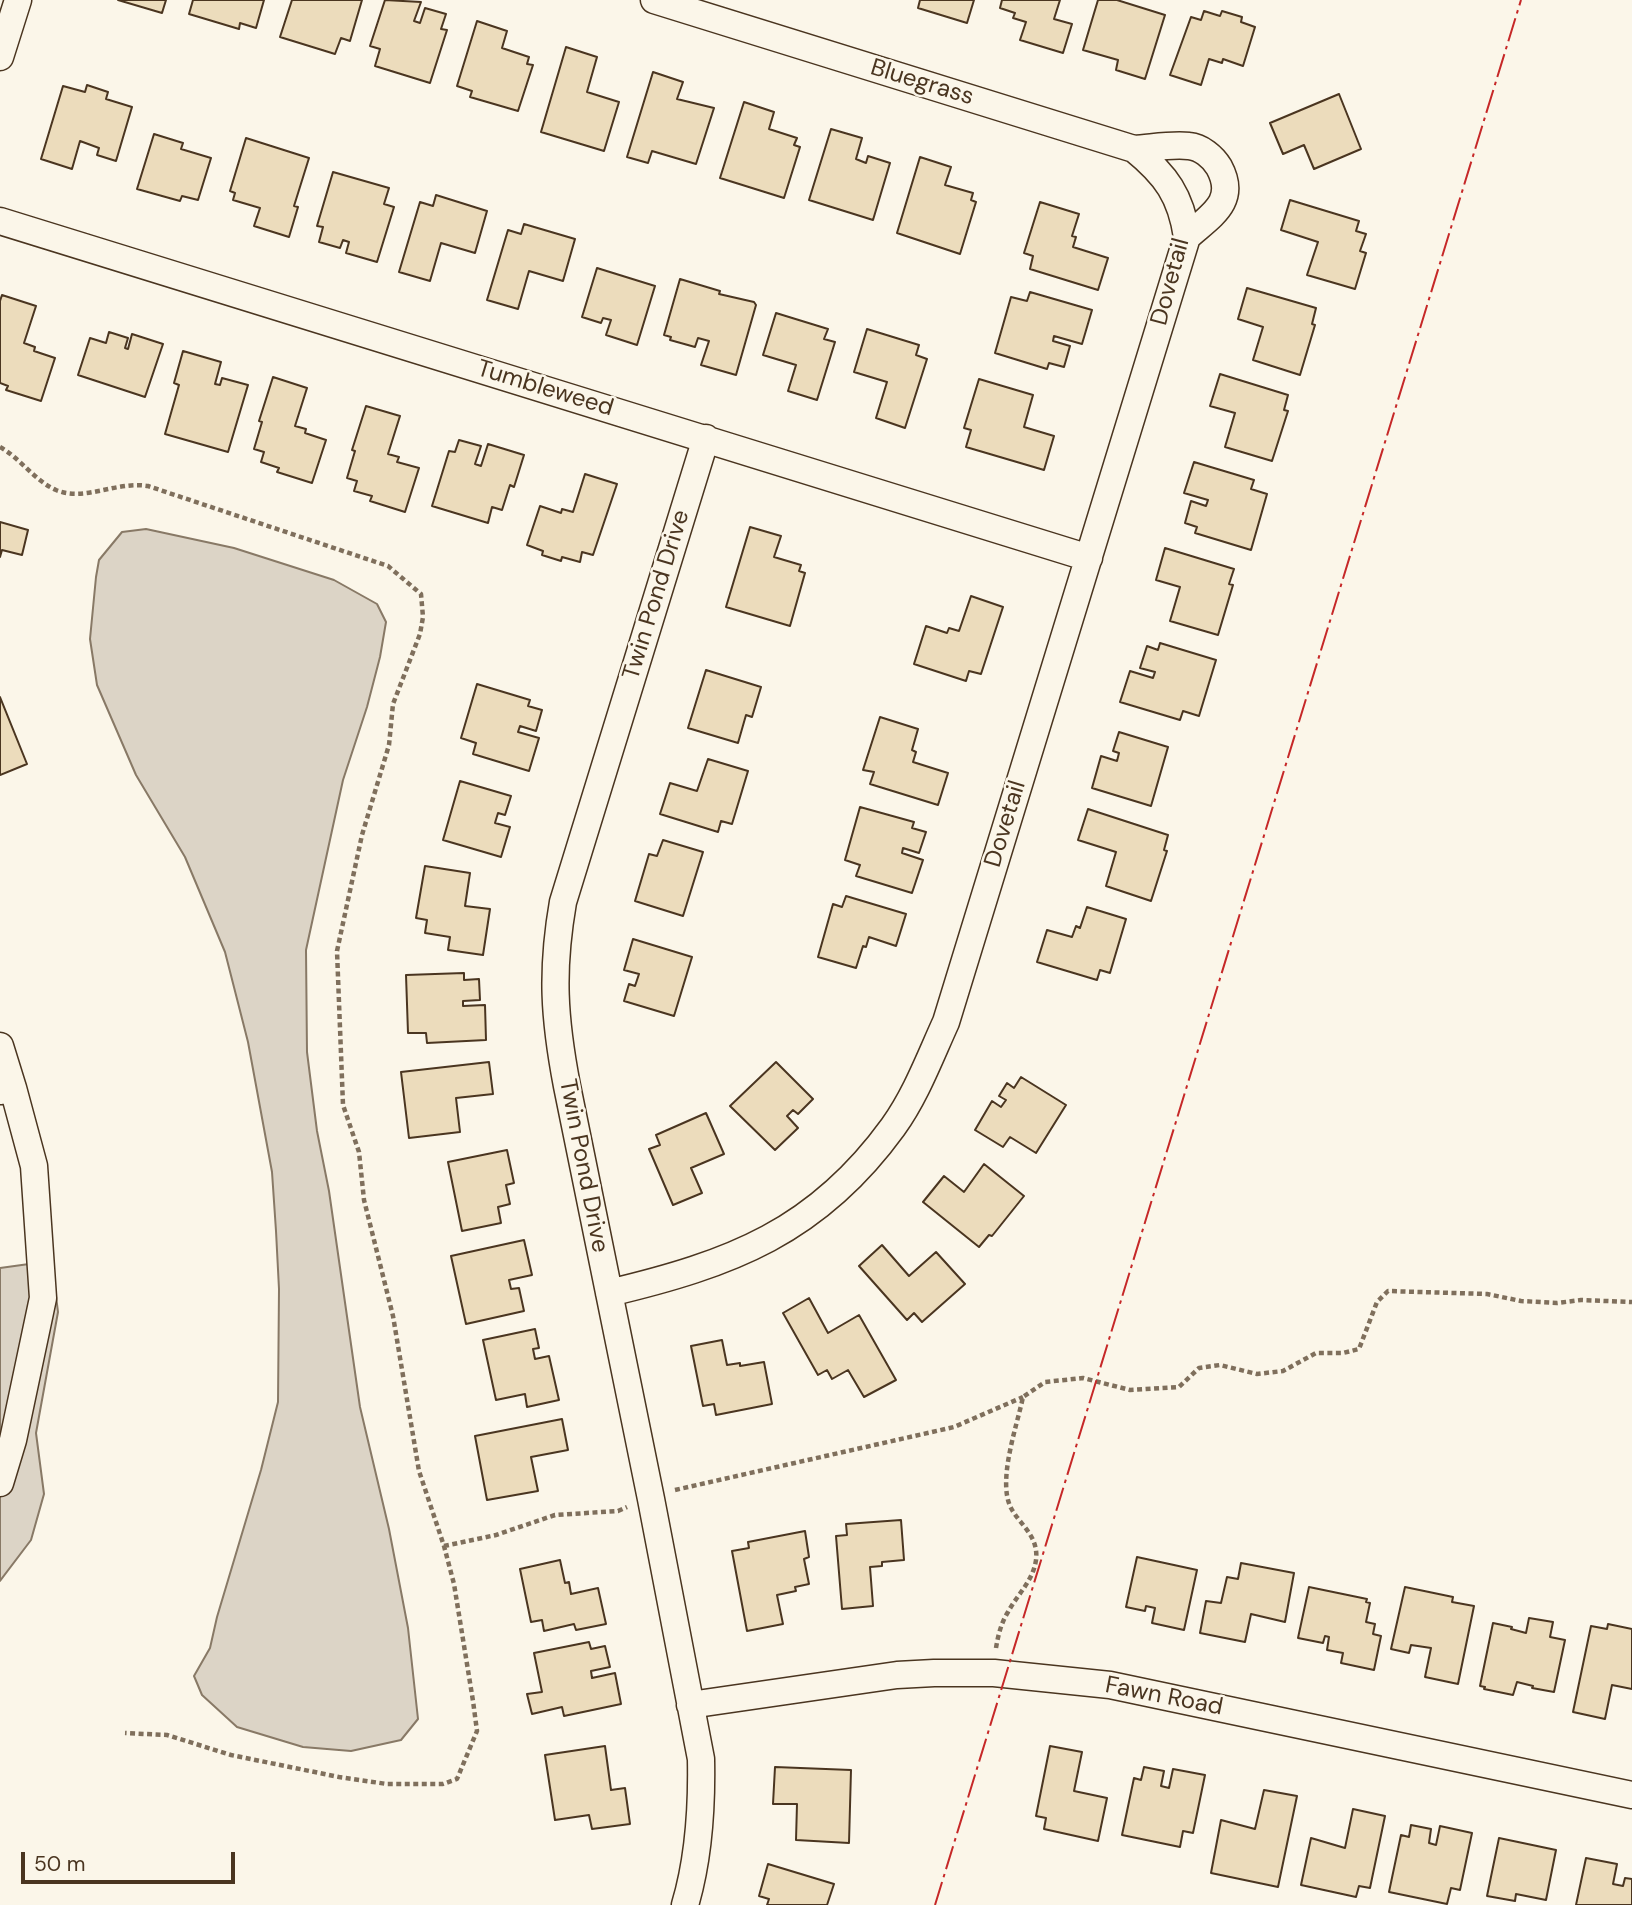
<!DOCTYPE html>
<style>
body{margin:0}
#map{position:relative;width:1632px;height:1905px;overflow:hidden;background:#fbf6e9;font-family:"DM Sans",sans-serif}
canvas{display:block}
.scale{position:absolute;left:21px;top:1852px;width:214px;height:32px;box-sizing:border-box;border:4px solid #4a3520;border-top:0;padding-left:9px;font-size:21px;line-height:24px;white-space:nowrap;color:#4a3520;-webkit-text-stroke:5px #fbf6e9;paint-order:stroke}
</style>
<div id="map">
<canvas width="1632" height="1905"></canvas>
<div class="scale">50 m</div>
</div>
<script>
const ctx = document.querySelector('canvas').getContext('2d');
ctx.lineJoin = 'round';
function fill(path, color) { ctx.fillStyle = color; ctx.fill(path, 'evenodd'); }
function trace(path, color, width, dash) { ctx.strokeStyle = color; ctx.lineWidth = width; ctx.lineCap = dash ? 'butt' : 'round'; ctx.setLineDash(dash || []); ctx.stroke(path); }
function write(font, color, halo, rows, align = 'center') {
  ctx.font = font + ' "DM Sans",sans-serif'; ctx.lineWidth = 5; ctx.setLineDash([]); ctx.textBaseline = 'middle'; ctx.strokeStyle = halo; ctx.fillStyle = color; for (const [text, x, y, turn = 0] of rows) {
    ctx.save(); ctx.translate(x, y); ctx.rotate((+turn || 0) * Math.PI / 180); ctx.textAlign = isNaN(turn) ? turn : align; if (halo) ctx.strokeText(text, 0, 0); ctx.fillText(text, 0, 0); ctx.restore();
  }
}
const water = new Path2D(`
 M146,529l88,19 100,32 43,24 9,18 -6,35 -13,50 -24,73 -37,170 1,102 10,79 12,60 31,216 29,122 19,99 10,91 -17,21 -50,11 -48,-4 -66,-20 -35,-32 -8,-19 16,-28 7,-31 44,-147 17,-68 1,-113 -3,-58 -4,-59 -24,-130 -23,-90 -40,-95 -49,-82 -39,-90 -7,-46 6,-62 3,-17 23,-28z
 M29,1264l25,16 4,32 -22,121 8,61 -13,46 -31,41v-313z`);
fill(water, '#dcd4c6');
trace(water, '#887966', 2);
const building = new Path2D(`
 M118,0h48l-4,13z
 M193,0h71l-8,28 -16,-5 -1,6 -50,-15z
 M292,0h70l-12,41 -9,-3 -6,16 -55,-17z
 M385,0l36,2 -7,19 6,2 5,-15 21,6 -5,15 6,1 -17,53 -55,-17 5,-17 -10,-3z
 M920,0h54l-7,23 -49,-15z
 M1002,0h58l-6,19 18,5 -9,29 -43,-13 6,-18 -13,-4 2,-5 -15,-5z
 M1098,0h19l48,15 -20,64 -29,-9 2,-10 -35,-10z
 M1204,11l16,5 2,-5 20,6 -1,5 14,5 -12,39 -20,-7 -1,4 -13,-4 -8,26 -31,-10 21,-58 10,3z
 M477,21l30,10 -5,17 27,9 -2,7 6,1 -15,46 -48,-14 2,-6 -15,-5z
 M566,47l31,10 -10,35 32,10 -15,49 -63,-19z
 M653,72l30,10 -6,17 37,9 -18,56 -44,-13 -4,12 -21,-6z
 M87,85l21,7 -2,7 26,8 -16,54 -19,-6 2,-7 -19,-7 -8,28 -31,-10 22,-73 22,6z
 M1339,94l22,55 -47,20 -10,-24 -21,9 -13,-31z
 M744,102l30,10 -5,17 28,9 -3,7 6,2 -16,51 -64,-20z
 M831,129l31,9 -6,21 10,4 2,-7 22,7 -17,57 -64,-20z
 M154,134l29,9 -2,6 30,9 -13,42 -16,-4 -2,5 -43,-12z
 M246,138l63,20 -15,48 4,1 -9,30 -35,-11 6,-18 -27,-8 2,-7 -5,-2z
 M920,157l31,10 -6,18 28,8 -2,7 5,2 -16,52 -63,-21z
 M333,172l56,16 -5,16 10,3 -17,55 -31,-9 3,-11 -6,-2 -3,8 -21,-6 4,-15 -6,-1z
 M436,195l51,16 -12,42 -34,-10 -11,38 -31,-9 21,-70 13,4z
 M1290,200l69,21 -3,10 10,3 -6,17 6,2 -11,36 -48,-14 11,-33 -37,-12z
 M1040,202l39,12 -7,22 4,1 -3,10 35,11 -10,32 -68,-21 3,-13 -9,-3z
 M524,224l51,15 -12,42 -34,-10 -11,38 -31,-9 21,-70 13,4z
 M597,268l58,18 -18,59 -31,-10 5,-15 -8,-2 -2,5 -19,-6z
 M680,279l40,12 -1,3 35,8 2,3 -20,70 -35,-10 8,-24 -11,-3 -3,9 -25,-7 1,-3 -7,-2z
 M1247,288l69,20 -4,16 3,1 -15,50 -47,-15 10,-33 -25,-8z
 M1030,292l62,18 -10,34 -28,-8 -1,5 17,5 -6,21 -15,-4 -2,6 -52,-16 16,-56 16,4z
 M2,295l34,11 -12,37 11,4 -1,4 21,7 -14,43 -35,-11 2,-4 -8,-3v-82z
 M776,313l52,16 -4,10 11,3 -18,58 -29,-9 8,-26 -33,-10z
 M867,329l52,16 -3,10 11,4 -22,69 -29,-10 11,-36 -33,-10z
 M109,332l19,6 -3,10 3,1 4,-15 31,10 -18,53 -67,-22 12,-37 16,5z
 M183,351l38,11 -6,22 5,1 2,-7 26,7 -20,67 -63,-18 14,-49 -5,-2z
 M1220,374l68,21 -4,15 4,1 -16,50 -47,-14 10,-34 -25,-7z
 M273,377l34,11 -12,38 11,3 -1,4 21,7 -14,43 -35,-11 2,-4 -18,-6 3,-10 -10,-3 8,-27 -3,-1z
 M979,379l54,16 -9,32 30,9 -10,34 -78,-23 5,-17 -7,-2z
 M366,406l34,10 -12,38 11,3 -2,5 22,6 -14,44 -35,-11 2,-5 -18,-5 3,-10 -10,-3 8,-27 -3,-1z
 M459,440l22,6 -6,18 6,2 7,-22 36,11 -10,32 -4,-2 -8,25 -10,-3 -4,16 -56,-17 17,-55 6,1z
 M1194,462l60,18 -3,9 16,5 -16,56 -56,-17 2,-6 -12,-4 6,-22 15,5 2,-6 -24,-7z
 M585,474l32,10 -24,71 -11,-3 -2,10 -18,-5 -1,4 -19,-6 1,-4 -16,-6 13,-39 21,7 1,-4 11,3z
 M0,522l28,8 -6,25 -20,-5 -2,7z
 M750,527l31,9 -7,21 27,8 -2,6 6,2 -15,53 -64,-19z
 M1165,548l69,21 -5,15 4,1 -15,50 -48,-14 10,-34 -24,-7z
 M971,596l32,11 -22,67 -12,-3 -3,10 -52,-17 12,-38 21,7 2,-5 10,3z
 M1160,643l56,17 -17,56 -16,-5 -3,9 -60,-18 10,-31 23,7 2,-6 -15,-4 7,-22 11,4z
 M706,670l55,17 -9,30 -6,-2 -8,28 -50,-15z
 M477,684l53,16 -2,6 14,4 -6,21 -16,-5 -2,6 21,6 -10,33 -56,-17 3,-11 -15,-5z
 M0,697l27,67 -27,11z
 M880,717l38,12 -6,21 4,2 -3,10 35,11 -10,32 -68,-21 4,-12 -11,-2z
 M1119,732l49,15 -17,59 -59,-18 9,-32 16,5 2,-8 -6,-2z
 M708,759l40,12 -16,53 -11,-3 -3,11 -58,-18 10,-31 27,8z
 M460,781l51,15 -6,19 -7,-2 -3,10 15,4 -9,30 -58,-17z
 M860,807l54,15 -2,6 14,4 -7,21 -16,-5 -1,5 21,7 -11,33 -56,-17 4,-11 -15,-5z
 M1088,809l80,26 -4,15 3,1 -16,50 -45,-15 10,-34 -38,-12z
 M663,840l40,12 -20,64 -48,-15 14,-47 8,2z
 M425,866l45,7 -5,33 25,3 -7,46 -35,-5 2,-13 -25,-4 2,-13 -11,-2z
 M846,896l60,18 -10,32 -27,-9 -3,10 -3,-1 -7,22 -38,-11 15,-53 9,3z
 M1087,907l39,12 -16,54 -10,-3 -3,10 -60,-18 10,-32 25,7 4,-11 4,2z
 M633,939l59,18 -18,59 -50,-15 5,-17 6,2 4,-12 -15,-4z
 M464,973v7l15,-1 1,21 -17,1v5l22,-1 1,35 -59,3 -1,-10h-18l-2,-58z
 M489,1062l4,32 -37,4 4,34 -51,6 -8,-66z
 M776,1062l37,37 -15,15 -5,-4 -6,6 11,12 -23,22 -45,-44z
 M1021,1077l45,28 -30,48 -26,-16 -7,10 -28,-17 17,-29 9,6 5,-7 -7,-4 8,-13 7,5z
 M706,1113l18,41 -33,14 11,25 -29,12 -24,-56 11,-4 -4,-10z
 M507,1150l7,33 -8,2 4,19 -12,3 3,16 -39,8 -14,-69z
 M984,1164l40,32 -32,40 -3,-1 -10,12 -56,-45 21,-26 20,16z
 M524,1240l8,35 -23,5 2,9 8,-1 5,23 -58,13 -15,-68z
 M882,1245l27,31 27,-24 29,32 -43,38 -8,-9 -7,7 -48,-54z
 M809,1298l19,35 31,-18 37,65 -32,17 -16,-27 -16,9 -5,-9 -9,5 -35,-62z
 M535,1329l4,19 -6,1 2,10 14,-3 10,44 -32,7 -2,-13 -29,6 -13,-60z
 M722,1340l5,25 13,-2v3l24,-4 8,42 -56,11 -2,-11 -11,2 -12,-60z
 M562,1419l6,31 -37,7 7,34 -51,9 -12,-64z
 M901,1520l3,40 -22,2v4l-12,1 3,39 -31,3 -6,-73 11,-1 -1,-11z
 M805,1531l4,26 -5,2 5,25 -14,3 1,4 -19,4 6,29 -36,7 -15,-80 17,-3 -1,-6z
 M1137,1557l60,13 -13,60 -32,-7 3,-15 -9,-2 -1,5 -19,-4z
 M560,1560l5,23 4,-1 2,12 27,-6 8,36 -30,6 -2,-6 -30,7 -2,-11 -11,2 -11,-53z
 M1241,1563l53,10 -9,49 -34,-8 -6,28 -45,-9 6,-32 15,2 6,-26 11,2z
 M1309,1587l58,12 -1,3 4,1 -4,19 9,2 -2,10 8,2 -7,34 -33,-7 2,-10 -16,-3 2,-13 -4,-1 -2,7 -25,-5z
 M1405,1587l48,10 -1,5 22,4 -16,78 -33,-7 6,-29 -20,-3 -2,8 -18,-4z
 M1529,1618l24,4 -3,15 15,3 -11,52 -22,-4 1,-2 -16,-4 -4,13 -29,-6 1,-2 -5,-1 13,-63 19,4 -1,2 15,4z
 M1608,1624l24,5v60l-20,-4 -7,34 -32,-7 18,-86 16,3z
 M589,1642l2,7 14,-3 5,21 -19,4 1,7 23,-5 6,31 -57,12 -2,-9 -30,7 -5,-20 15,-2 -8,-39z
 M605,1746l6,44 14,-2 5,36 -38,5 -3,-14 -34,5 -10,-65z
 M1050,1746l32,6 -8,39 33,7 -9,43 -54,-12 2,-11 -10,-2z
 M775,1767l76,3 -2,73 -53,-3 1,-36h-24z
 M1144,1767l20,4 -3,15 8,2 4,-19 32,6 -12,58 -10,-2 -3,16 -58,-12 12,-57 7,2z
 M1264,1790l33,6 -19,91 -67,-14 10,-53 34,9z
 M1353,1809l32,7 -15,72 -11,-2 -3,11 -55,-12 10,-47 34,10z
 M1411,1825l20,4 -2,14 7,2 4,-19 32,7 -12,57 -9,-2 -4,16 -58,-12 12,-57 8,2z
 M1499,1838l57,12 -10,50 -30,-6 -1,7 -28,-5z
 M1586,1858l31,6 -4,20 10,2 2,-8 7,1v26h-56z
 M768,1864l66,20 -7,21h-60l2,-6 -10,-3z`);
fill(building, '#ecdcbc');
trace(building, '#4a3520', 2);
const minor = new Path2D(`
 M0,57l18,-57
 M1134,149c17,-1 37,-5 55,-3 12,1 24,11 30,21 19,35 -9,49 -32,70
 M0,221l1089,337
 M0,1046l13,42 -13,3
 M609,1293c122,-29 208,-61 284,-166 23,-32 37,-70 53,-105l241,-785c-6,-41 -21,-62 -53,-88l-480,-149
 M0,1483l13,-43 30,-142 -9,-132 -21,-78
 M690,1705l207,-30 37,-2h60l116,12 522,110
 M685,1905c14,-47 17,-97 16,-146l-50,-260 -84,-413c-13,-68 -16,-115 -4,-184l143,-464`);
trace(minor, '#4a3520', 29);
trace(new Path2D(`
 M0,447c20,11 35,34 56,43 29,12 59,-9 92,-4l240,80 33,28 2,23 -3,17 -27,70 -4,41 -27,90 -25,116 6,154 16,47 5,48 29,116 26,155 25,75 10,38 19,117 4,30 -20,48 -14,5h-56l-48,-7 -108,-22 -64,-20 -42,-2
 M675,1490l279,-63 69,-30
 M444,1546l52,-11 59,-20 63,-4 9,-4
 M996,1648c2,-12 5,-25 12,-36 9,-17 25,-31 28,-52 3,-24 -16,-35 -25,-52 -14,-27 6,-82 12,-111l22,-15 38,-4 47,12 49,-3 20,-19 21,-3 37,9 26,-3 33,-18h27l16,-4 18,-47 11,-11 99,3 34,7 36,2 24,-3 51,2`), '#7f6f5c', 4.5, [5, 3.5]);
trace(minor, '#fbf6e9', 26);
trace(new Path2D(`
 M935,1905l586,-1905`), '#c62828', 2, [24, 5, 3.5, 5]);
write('24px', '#4a3520', '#fbf6e9', [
 ["Bluegrass",922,83,17],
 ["Dovetail",1171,282,-75],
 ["Tumbleweed",545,389,17],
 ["Twin Pond Drive",657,595,-73],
 ["Dovetail",1006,824,-73],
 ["Twin Pond Drive",583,1166,79],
 ["Fawn Road",1164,1697,11]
]);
</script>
